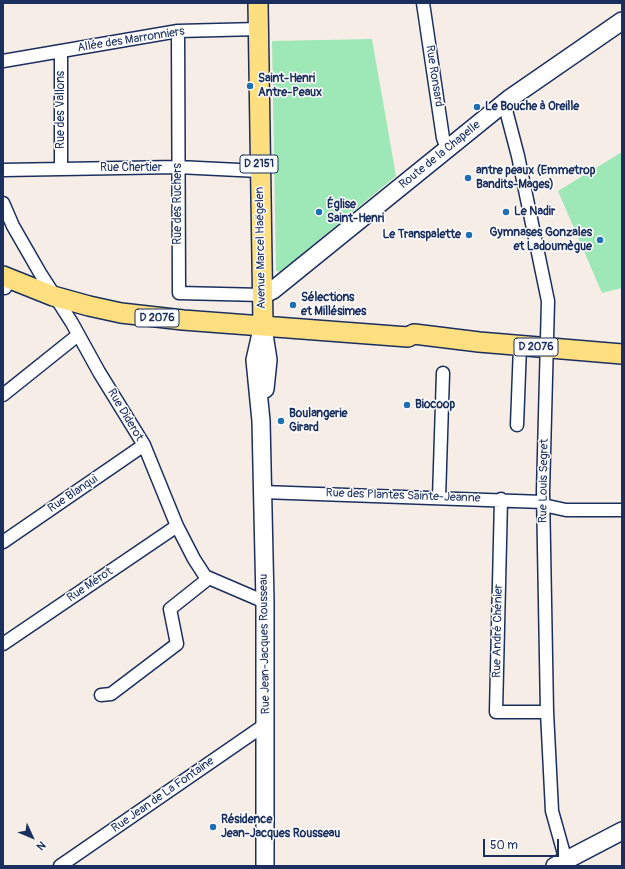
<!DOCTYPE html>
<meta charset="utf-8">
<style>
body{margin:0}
#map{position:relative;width:625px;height:869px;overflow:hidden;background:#f6eee6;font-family:Pangolin,sans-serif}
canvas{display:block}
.frame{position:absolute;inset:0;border:4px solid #1b2f5e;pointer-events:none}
.north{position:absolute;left:12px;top:817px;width:40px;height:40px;-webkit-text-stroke:3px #fff;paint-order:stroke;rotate:134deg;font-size:11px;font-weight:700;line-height:16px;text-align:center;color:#1b2f5e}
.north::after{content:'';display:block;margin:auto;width:14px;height:18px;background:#1b2f5e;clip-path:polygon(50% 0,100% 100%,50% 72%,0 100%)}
.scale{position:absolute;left:483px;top:839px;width:76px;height:18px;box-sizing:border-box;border:2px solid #1b2f5e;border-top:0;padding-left:5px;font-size:12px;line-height:14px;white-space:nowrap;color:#1b2f5e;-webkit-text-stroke:3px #fff;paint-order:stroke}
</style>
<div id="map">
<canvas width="625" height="869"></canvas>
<div class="frame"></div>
<div class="north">N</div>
<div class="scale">50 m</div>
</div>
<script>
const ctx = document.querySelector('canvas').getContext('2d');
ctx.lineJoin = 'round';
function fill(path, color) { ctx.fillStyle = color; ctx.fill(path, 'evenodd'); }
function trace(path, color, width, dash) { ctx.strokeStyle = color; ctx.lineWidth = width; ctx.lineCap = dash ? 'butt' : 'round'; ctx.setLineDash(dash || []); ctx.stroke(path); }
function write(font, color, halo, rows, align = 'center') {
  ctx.font = font + ' Pangolin,sans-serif'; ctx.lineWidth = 3; ctx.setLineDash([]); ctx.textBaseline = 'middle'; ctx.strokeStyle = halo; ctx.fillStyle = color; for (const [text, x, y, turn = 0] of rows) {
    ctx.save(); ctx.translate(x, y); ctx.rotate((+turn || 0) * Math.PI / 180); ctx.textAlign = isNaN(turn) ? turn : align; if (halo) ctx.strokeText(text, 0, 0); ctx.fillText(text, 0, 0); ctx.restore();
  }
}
fill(new Path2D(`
 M372,39l24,137 -116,96 -4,-1 -4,-230z
 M622,152v136l-20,5 -44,-102z`), '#9ee7b6');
const minor = new Path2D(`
 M423,3l20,135 4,11
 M178,31l1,262 84,2
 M61,52v116
 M3,61l175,-30 81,-2
 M502,105l5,9 11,42 30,145 -5,191 4,220 5,99 14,50
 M3,170l175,-3 81,4
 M3,203l10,23 27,47 32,50 27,49 45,73 33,81 17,33 11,17 4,2 56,24
 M3,287l2,1
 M3,395l75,-60
 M517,425l3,-79
 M262,492l281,10
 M439,498l4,-125
 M501,499l-5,213h51
 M543,505l23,5h56
 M3,542l141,-97
 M3,644l174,-118
 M101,695l10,-1 66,-50 -7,-35 39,-31
 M60,866l206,-142`);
const secondary = new Path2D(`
 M263,295l10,-5 236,-191 113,-78
 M263,325l-8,35 6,61 4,181v264
 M264,334l4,26 -3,29
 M555,866l67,-35`);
const primary = new Path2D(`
 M258,3l5,322
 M3,276l50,20 36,10 32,7 62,7 225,17 6,-3 65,8 143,12`);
trace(minor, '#1b2f5e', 15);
trace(secondary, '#1b2f5e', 20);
trace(primary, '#1b2f5e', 22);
trace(minor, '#fff', 12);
trace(secondary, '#fff', 17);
trace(primary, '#fedf80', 19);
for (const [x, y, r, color] of [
 [250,86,4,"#1f6fb2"],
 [477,107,4,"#1f6fb2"],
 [468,178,4,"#1f6fb2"],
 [319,212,4,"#1f6fb2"],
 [506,212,4,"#1f6fb2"],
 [469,235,4,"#1f6fb2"],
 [600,240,4,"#1f6fb2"],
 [293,305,4,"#1f6fb2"],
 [407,405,4,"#1f6fb2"],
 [281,421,4,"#1f6fb2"],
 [213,827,4,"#1f6fb2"]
]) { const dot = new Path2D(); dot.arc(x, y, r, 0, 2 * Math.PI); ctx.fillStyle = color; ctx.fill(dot); trace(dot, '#fff', 1.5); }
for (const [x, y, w] of [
 [259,164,38],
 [157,318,44],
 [536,347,44]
]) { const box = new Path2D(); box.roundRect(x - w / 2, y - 9, w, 18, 3); ctx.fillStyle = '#fff'; ctx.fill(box); trace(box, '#1b2f5e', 1); }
write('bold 11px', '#1b2f5e', null, [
 ["D 2151",259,164],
 ["D 2076",157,318],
 ["D 2076",536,347]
]);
write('12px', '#1b2f5e', '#fff', [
 ["Allée des Marronniers",131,40,-9],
 ["Rue Ronsard",434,76,81],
 ["Rue des Vallons",61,110,-90],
 ["Route de la Chapelle",440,155,-39],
 ["Rue Chertier",131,168],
 ["Rue des Ruchers",178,204,-90],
 ["Avenue Marcel Haëgelen",261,248,-91],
 ["Rue Diderot",125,415,59],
 ["Rue Louis Segret",544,481,-89],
 ["Rue Blanqui",73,494,-34],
 ["Rue des Plantes Sainte-Jeanne",403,496,2],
 ["Rue Mérot",90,585,-34],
 ["Rue André Chénier",498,631,-89],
 ["Rue Jean-Jacques Rousseau",265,644,-91],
 ["Rue Jean de La Fontaine",163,795,-35]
]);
write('bold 12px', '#1b2f5e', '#fff', [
 ["Saint-Henri",258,79],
 ["Antre-Peaux",258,93],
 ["Le Bouche à Oreille",485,107],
 ["antre peaux (Emmetrop",476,171],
 ["Bandits-Mages)",476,185],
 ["Église",327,205],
 ["Saint-Henri",327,219],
 ["Le Nadir",514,212],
 ["Gymnases Gonzales",592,233,"right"],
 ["et Ladoumègue",592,247,"right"],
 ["Le Transpalette",461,235,"right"],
 ["Sélections",301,298],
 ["et Millésimes",301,312],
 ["Biocoop",415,405],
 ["Boulangerie",289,414],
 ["Girard",289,428],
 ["Résidence",221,820],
 ["Jean-Jacques Rousseau",221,834]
], 'left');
</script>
